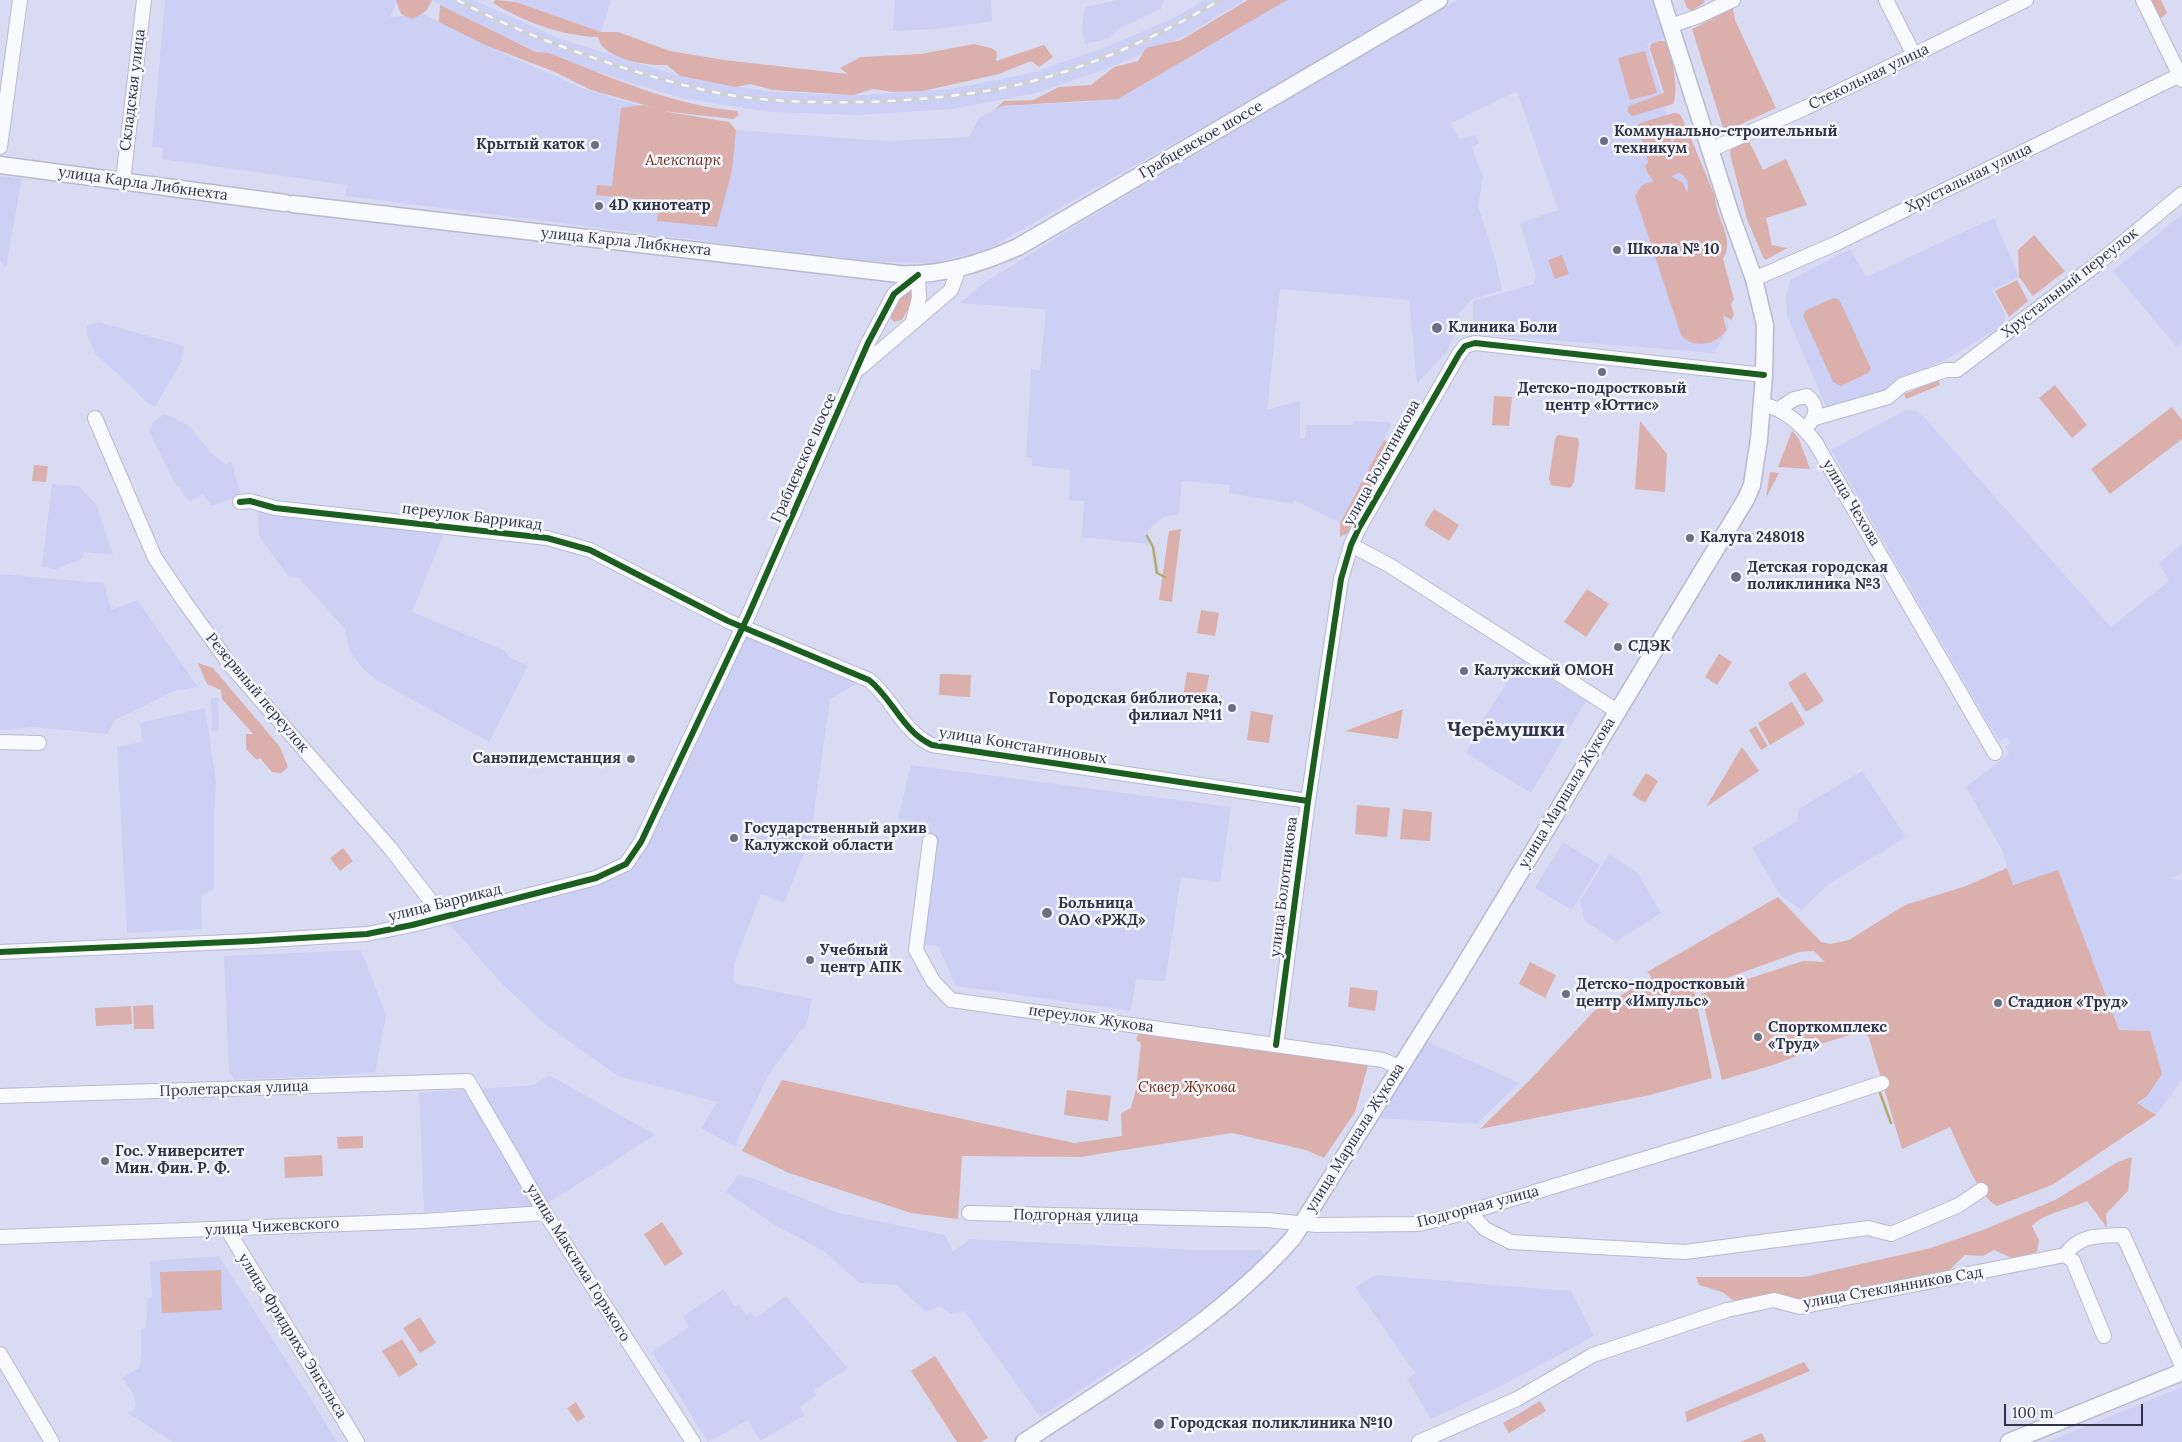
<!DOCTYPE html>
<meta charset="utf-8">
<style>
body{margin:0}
#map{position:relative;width:2182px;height:1442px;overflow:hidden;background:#d9dbf3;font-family:Lora,serif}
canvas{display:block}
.scale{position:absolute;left:2004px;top:1404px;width:139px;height:22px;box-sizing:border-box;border:2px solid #313348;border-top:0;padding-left:6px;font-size:15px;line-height:18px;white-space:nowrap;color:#313348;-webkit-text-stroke:4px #f6f7fd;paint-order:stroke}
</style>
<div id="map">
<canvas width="2182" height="1442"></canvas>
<div class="scale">100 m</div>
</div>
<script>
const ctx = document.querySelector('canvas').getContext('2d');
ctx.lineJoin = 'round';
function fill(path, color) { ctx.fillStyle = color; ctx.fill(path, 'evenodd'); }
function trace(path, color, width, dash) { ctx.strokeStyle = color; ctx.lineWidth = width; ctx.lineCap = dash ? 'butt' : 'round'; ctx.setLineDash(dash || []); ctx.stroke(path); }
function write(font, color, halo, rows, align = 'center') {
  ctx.font = font + ' Lora,serif'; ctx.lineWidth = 5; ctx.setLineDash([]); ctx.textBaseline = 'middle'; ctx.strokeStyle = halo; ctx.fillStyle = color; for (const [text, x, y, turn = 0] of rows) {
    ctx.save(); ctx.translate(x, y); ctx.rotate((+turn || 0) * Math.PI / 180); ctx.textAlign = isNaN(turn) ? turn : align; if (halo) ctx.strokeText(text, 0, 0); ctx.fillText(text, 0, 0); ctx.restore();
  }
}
fill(new Path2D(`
 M165,0h231l1,1 -7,16 33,-3 88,43 71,31 41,13 46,12 60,9 7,8 149,11 84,-4 10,-19 22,-12 89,-4 191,-102h137l-119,72 -313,178 -53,13 -51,-1 -129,-15 -408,-51 2,-11 -185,-26 1,-11 -11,-1z
 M431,0h43l87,39 125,39 86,14 86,3 92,-6 81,-16 73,-25 72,-31 28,-17h40l-59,36 -74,31 -75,26 -84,16 -94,6 -88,-3 -89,-14 -128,-40 -74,-32z
 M512,0h97l2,1 -10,31z
 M895,0h96l1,21 -53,8 -46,2z
 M1118,0h46l-3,9 -41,19 -11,10 -24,6 -3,-16 3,-21z
 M1457,0h198l11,38 -19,6 82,284 -15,25 -241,-19v-33l61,-17 2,-8 -16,-53 38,-13 -41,-119 -66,32 8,16 16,-4 4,8 -7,4 11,30 -5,29 18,56 6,28 -31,10 -12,13v11l-12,27 -30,33 -8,-84 -129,-11 -13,121 33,-10v38h5l1,-13h46l1,-4 37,1v6l-50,95 -46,-23 -1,4 -64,-11v-8l-47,-4 -3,33 -16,3 -15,13v14l-66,-7 2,-36 -15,-1 1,-30 -38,-4v-8l-6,-1 5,-88 9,2 6,-61h5l-91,-7 24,-20 111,-69z
 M0,176l22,2 -16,89 -6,-6z
 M2182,214v128l-5,5 -64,-76z
 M1994,218l25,59 -27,13 14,25 -4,11 -55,33 -40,18 -20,12 -5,5 -55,15 -40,-93 -1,-19 4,-17 60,-31 16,28z
 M98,322l86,24 -3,16 -26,45 -9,-5 -18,-19 -33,-29 -8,-20v-8z
 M1906,410l11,1 7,6 187,210 58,-46 -10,-18 23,-19v328l-12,7 12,1v200l-26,35 -19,-11 10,-8 -28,-65 -61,-160 -46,14 -9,-33 -37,-65 43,-33 -4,-7 6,-4 -4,-6 -7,4 -13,-20 -156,-271z
 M165,414l23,11 23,28 15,12 5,-4 9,30 -2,5 -26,10 -9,-12 -12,7 -8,-6 -3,-9 -3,1 -28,-56 4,-9z
 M52,484l27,2 17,18 17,51 -29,-3 -1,6 -27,11 -14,-2z
 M258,512l131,13 15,5 40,3 -32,79 92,38 5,7 19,9 -39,76 -114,-63 -12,-10 -14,-20 -4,-20 -46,-51 -11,-2 -29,-40z
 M0,574l104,9 7,27 26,-10 61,87 -24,4 -59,29 -8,14 -72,-7 -35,3z
 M748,635l115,45 -33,19 -20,140 -26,64 -23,-9 -27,70v19l78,16 -6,28 -5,3 -33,46 -30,62 -2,9 -35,-19 16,-26 -99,-26 -73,-52 -44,-41 -54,-62 180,-52 117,-232z
 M1521,660l65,41 -55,92 -65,-40 17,-33z
 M218,697l1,33 -7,1 -1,-33z
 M205,708l11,73 -2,32v76l-13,7 1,33 -75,4 -10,-186 25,-5 -2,-19z
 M911,765l320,42 -11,75 -39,-5 -16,104 -29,-2 -5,32 -175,-25 -18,-40 -24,-2 16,-121 -32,-4z
 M1862,771l44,66 -77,47 -27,26 -21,-14 -29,-48 45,-27 2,-12z
 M1563,842l37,23 -28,45 -37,-22z
 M1609,854l28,18 24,41 -45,29 -32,-22 -4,-19z
 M361,950l25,65 -11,58 -141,7 -5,-8 -5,-116z
 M1424,1040l95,43 -42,41 -103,-6z
 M549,1075l106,60 -104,66 -20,5 -107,6 -5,-119 115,-8z
 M738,1175l17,4 84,34 106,22 8,17 17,-13 224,11h67l5,8 -52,44 -174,115 -76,-106 -13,3 -11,-8 -14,6 -29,-27 -38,-2 -35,-32 -49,-26 -49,-33z
 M219,1256l85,132 33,54h-164l-45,-29 5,-2 3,-7 -3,-11 -11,-15 17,-10 2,-13v-26l5,-1 2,-30 4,-1 -2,-36z
 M1375,1275l196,16 23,45 -91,49 -72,34 -24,-40 8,-6 -60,-86z
 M724,1289l10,17 5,-2 7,11 5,-3 4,6 31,-22 62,72 -34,22 3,5 -17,12 5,8 -45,26 -12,-21 -40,22 -56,-90 37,-25 -6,-11z
 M2182,1387v55h-135z`), '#ccd0f5');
fill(new Path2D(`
 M396,0h35l1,1 -6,10 -13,8 -12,-5z
 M495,0l21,2 85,30h17l52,19 54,9 124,14 -8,-6 21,-11 60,-3 53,-10 17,4 6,4 -1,9 48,-16 9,12 -14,10 -8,-6 -32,13 -76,17 -30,1 -20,-3 -20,6 -80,-5 -23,-6 -14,3 -56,-11 -13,-11c-19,1 -48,-4 -63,-17 -3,-2 -4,-7 -6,-11 -37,-1 -73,-15 -105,-34z
 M1248,0h39l-169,99 -117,7 -7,4 10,-9 29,-1 26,-13 32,-2 23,-18 24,-6 8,-13 35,-8z
 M1684,0h20l1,2 -13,9 -5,-3z
 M2146,0h15l6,13 -6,5 -10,-6z
 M440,5l96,47 13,1c61,24 122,52 188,58l2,4 -6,4 -71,-8 67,11 7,8 -4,41 -15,56 -60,-6 2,-20 -63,-6 1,-10 15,1 9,-78 21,-3 13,3 -64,-18 -36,-18 -70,-27 -46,-23z
 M1733,8l2,12 41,88 -50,23 -3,-3 -31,-99z
 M1659,41h6c8,11 14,53 8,63l-41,12 -5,-5 2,-5 35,-13 -14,-44 1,-5z
 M1645,51l12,42 -27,7 -12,-42z
 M1674,113l6,1 4,8 31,74c0,22 21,42 8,63l11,40 -3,5 3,11 -3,5 -8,-5 3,15c-10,16 -33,19 -45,5l-46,-139 7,-11 12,-4 -6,-7 -3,-8 3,-4 -8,-29 27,-7 5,18 4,-8 -4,-13 -30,7 -6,-2 4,-5zM1679,173c9,4 10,11 8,20l-4,-10 -12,-7z
 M1749,141l14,29 23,-11 21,46 -41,13 6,27 15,3 -21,12 -3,-3 -16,-38 -17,-65 1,-5z
 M2034,235l31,36 -32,25 -14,-19 -1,-27z
 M1562,255l7,19 -14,5 -7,-19z
 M2017,280l11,21 -19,16 -14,-26z
 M910,290h3c2,11 -6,21 -11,30l-8,2 -5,-6 10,-20z
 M1833,298l5,1 3,4 30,66 -3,4 -27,13 -8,-4 -30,-66 2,-5z
 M1938,380l2,5 -34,14 -2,-5z
 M2055,385l32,40 -15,13 -33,-40z
 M1494,396l18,1 -3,29 -17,-1z
 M2172,407l10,13v19l-72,55 -19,-25z
 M1640,421l27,33 -2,38 -30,-3z
 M1792,431l7,8 11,30 -32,-2z
 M1558,435l20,3 1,5 -5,39 -4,6 -19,-3 -2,-6 6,-40z
 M1384,440l10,5 -46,88 -8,4v-14z
 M34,465l14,1 -2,16 -14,-1z
 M1770,472l9,1 -13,25z
 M1434,509l25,16 -10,16 -25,-16z
 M1181,529l-9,73 -13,-2 10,-69z
 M1587,589l22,15 -23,33 -22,-15z
 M1201,610l18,3 -4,23 -18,-3z
 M1719,654l13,8 -15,23 -12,-8z
 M198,663l15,5 67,79 8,20 -7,6 -9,-1 -12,-14 -3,2 -11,-11v-15h7l-31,-35 -1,-9 -14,-6z
 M1187,672l22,3 -5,31 -22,-3z
 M1805,672l19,29 -18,11 -18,-29z
 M940,674l31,1 -1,22 -31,-2z
 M1792,702l13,22 -35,21 -12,-22z
 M1403,709l-5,30 -53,-8z
 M1251,711l22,4 -4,28 -22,-3z
 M1756,726l12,20 -7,4 -12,-20z
 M1742,747l17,24 -53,36z
 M1646,773l12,8 -13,22 -13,-8z
 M1357,805l33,3 -3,29 -32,-3z
 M1403,809l29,3 -2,29 -30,-2z
 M343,848l10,13 -13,10 -10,-13z
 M2007,868l6,17 45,-15 61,160 31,1 12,43 -15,22 -10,7 19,12 -104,70 -55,21c-20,-11 -37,-58 -47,-79l-48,22 -33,-111 -6,-7 -46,14 -18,7 -4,5 -22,8 -51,15 -21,-86 102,-33 22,1 -11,-11 -15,1 -105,38 18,88 -62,17 -170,34 50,-49 64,-69 58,-34 -5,-5 131,-75 43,45 9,2 19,-4 56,-35 61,-19z
 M1530,962l26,13 -11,23 -26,-14z
 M1350,987l28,4 -3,20 -27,-4z
 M153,1005l1,24h-20l-1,-23z
 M131,1006l1,18 -36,2 -1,-18z
 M1139,1031l230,31 -14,50 -31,46 -18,-8 -74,-17 -152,24 -118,-1 -4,63 -47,-6 -122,-40 -47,-22 40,-71 292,63 48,-7 -1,-23 10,-5 5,-19 5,-46 -5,-3z
 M1067,1090l44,6 -3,25 -44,-6z
 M363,1136v12l-25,1 -1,-12z
 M322,1155l1,21 -38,2 -1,-21z
 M2132,1157l-4,34 -22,23 1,14 -20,-27c-17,8 -43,12 -55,25l7,14 -2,12 -25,6 -18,-8 -11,6 -18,-1 -18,17 -108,22 -41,6 -36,-5 -25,8 -15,-11 -23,-7 -3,-8h108l127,-29 52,-18 72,-30 63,-38z
 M662,1222l21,32 -18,12 -21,-32z
 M221,1270l1,40 -60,3 -2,-41z
 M420,1317l16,26 -16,10 -17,-25z
 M402,1339l16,26 -19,12 -17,-26z
 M935,1356l53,82 -7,4h-24l-46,-71z
 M1804,1362l6,9 -123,51 -2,-10z
 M1540,1401l6,10 -37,22 -6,-10z
 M576,1402l9,15 -8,5 -10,-14z
 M1762,1433l4,9h-26z`), '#dbb0ac');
trace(new Path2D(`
 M1147,536l6,11 4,26 8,4
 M1880,1093l11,30`), '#b4a96d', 2.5);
const minor = new Path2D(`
 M1886,0l28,55
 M2143,0l39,80
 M1670,26l29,-10 34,-16
 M0,147l20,-147
 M1710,150l95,-42 221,-108
 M123,181l21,-181
 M1754,279l83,-36 345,-169
 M913,321l6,-23 -1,-23
 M860,368l91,-78 8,-22
 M1761,404c24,5 40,20 54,38l180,311
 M1779,409l15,-10 13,-3c10,8 11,17 3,27
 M95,418l60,140 29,43 47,65 159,182 53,69
 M1815,418l73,-21 14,-12 44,-15h11l140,-106 85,-70
 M240,502l10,-1 25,7 272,30 43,12 138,71 141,59c24,19 33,51 63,65l376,56
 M1351,545l38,20 228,146
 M0,742l39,1
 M930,841l-14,109 17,31 18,19 432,60 16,7
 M0,952l252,-11 115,-7 45,-9 184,-47 30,-14 15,-22 107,-226 120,-273 26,-49 24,-19
 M1276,1045l32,-244 33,-222 10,-34 8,-17 100,-174 6,-8 10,-3 289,32
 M0,1096l468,-15 77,132 148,229
 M1469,1212l16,17 26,13 174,10 183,-24 23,6 68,-29 22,-15
 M969,1213l298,7 50,5 102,-1 50,-12 264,-80 149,-49
 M227,1229l130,213
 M0,1237l423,-16 122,-8
 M2065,1255c15,-21 34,-19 58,-20l59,131
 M2065,1255l8,6 31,75
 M0,1354l52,88
 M1419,1442l98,-43 76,-44 134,-45 47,-10 26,7 265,-52`);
const major = new Path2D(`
 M0,165l285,38
 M293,204l606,70c42,2 81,-10 119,-27l421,-247
 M1024,1442c93,-62 194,-119 269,-204l164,-261 289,-478 6,-14 7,-46 5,-64 1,-50 -11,-46 -23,-64 -69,-215
 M2009,1442l173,-70`);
trace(minor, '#b8b9ce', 16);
trace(major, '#b8b9ce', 19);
trace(minor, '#f9fafd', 14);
trace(major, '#f9fafd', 16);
const rail = new Path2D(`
 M457,0c54,29 109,49 167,68 49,15 98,29 149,32 44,3 88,3 133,0 42,-3 85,-8 127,-19 62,-16 132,-48 187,-81`);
trace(rail, '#d0d0d7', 4.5);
trace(rail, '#f6f7fd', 2.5, [8]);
trace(new Path2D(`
 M240,502l10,-1 25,7 272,30 43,12 138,71 141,59c24,19 33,51 63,65l376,56
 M0,952l252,-11 115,-7 45,-9 184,-47 30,-14 15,-22 107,-226 120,-273 26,-49 24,-19
 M1276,1045l32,-244 33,-222 10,-34 8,-17 100,-174 6,-8 10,-3 289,32`), '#1b5e20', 6);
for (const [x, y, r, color] of [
 [1604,141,5,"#6c6e84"],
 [595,145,5,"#6c6e84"],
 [599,206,5,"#6c6e84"],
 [1617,250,5,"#6c6e84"],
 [1437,328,6,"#6c6e84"],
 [1602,372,5,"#6c6e84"],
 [1690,538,5,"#6c6e84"],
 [1736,577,6,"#6c6e84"],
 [1618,647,5,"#6c6e84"],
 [1464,671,5,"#6c6e84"],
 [1232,708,5,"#6c6e84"],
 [631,759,5,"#6c6e84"],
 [734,838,5,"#6c6e84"],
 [1047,913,6,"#6c6e84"],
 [810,960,5,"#6c6e84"],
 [1566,994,5,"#6c6e84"],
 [1998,1003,5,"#6c6e84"],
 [1758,1037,5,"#6c6e84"],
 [105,1161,5,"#6c6e84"],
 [1159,1424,6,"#6c6e84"]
]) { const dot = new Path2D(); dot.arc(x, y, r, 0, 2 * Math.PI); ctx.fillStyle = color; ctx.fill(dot); trace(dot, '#f6f7fd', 2); }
write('15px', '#313348', '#f6f7fd', [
 ["Стекольная улица",1869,77,-26],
 ["Складская улица",133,90,-83],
 ["Грабцевское шоссе",1201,140,-30],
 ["Хрустальная улица",1969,178,-26],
 ["улица Карла Либкнехта",143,184,8],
 ["улица Карла Либкнехта",626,242,6],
 ["Хрустальный переулок",2070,283,-38],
 ["Грабцевское шоссе",804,458,-66],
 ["улица Болотникова",1382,463,-61],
 ["улица Чехова",1851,503,59],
 ["переулок Баррикад",472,517,7],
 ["Резервный переулок",257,693,50],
 ["улица Константиновых",1023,746,9],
 ["улица Маршала Жукова",1567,793,-59],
 ["улица Болотникова",1284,887,-83],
 ["улица Баррикад",445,903,-14],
 ["переулок Жукова",1091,1019,8],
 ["Пролетарская улица",234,1089,-2],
 ["улица Маршала Жукова",1355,1138,-58],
 ["Подгорная улица",1478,1207,-15],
 ["Подгорная улица",1076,1216,1],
 ["улица Чижевского",272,1227,-3],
 ["улица Максима Горького",578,1263,58],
 ["улица Стеклянников Сад",1893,1288,-10],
 ["улица Фридриха Энгельса",292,1336,58]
]);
write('bold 15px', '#313348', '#f6f7fd', [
 ["Коммунально-строительный",1614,132],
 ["техникум",1614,149],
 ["Крытый каток",585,145,"right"],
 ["4D кинотеатр",609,206],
 ["Школа № 10",1627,250],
 ["Клиника Боли",1448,328],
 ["Детско-подростковый",1602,389,"center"],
 ["центр «Юттис»",1602,406,"center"],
 ["Калуга 248018",1700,538],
 ["Детская городская",1747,568],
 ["поликлиника №3",1747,585],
 ["СДЭК",1628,647],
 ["Калужский ОМОН",1474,671],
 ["Городская библиотека,",1222,699,"right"],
 ["филиал №11",1222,716,"right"],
 ["Санэпидемстанция",621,759,"right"],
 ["Государственный архив",744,829],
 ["Калужской области",744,846],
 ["Больница",1058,904],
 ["ОАО «РЖД»",1058,921],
 ["Учебный",820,951],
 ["центр АПК",820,968],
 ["Детско-подростковый",1576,985],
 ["центр «Импульс»",1576,1002],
 ["Стадион «Труд»",2008,1003],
 ["Спорткомплекс",1768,1028],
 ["«Труд»",1768,1045],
 ["Гос. Университет",115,1152],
 ["Мин. Фин. Р. Ф.",115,1169],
 ["Городская поликлиника №10",1170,1424]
], 'left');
write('italic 15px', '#712b11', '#f6f7fd', [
 ["Алекспарк",683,161],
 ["Сквер Жукова",1187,1088]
]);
write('bold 20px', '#313348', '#f6f7fd', [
 ["Черёмушки",1506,730]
]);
</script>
